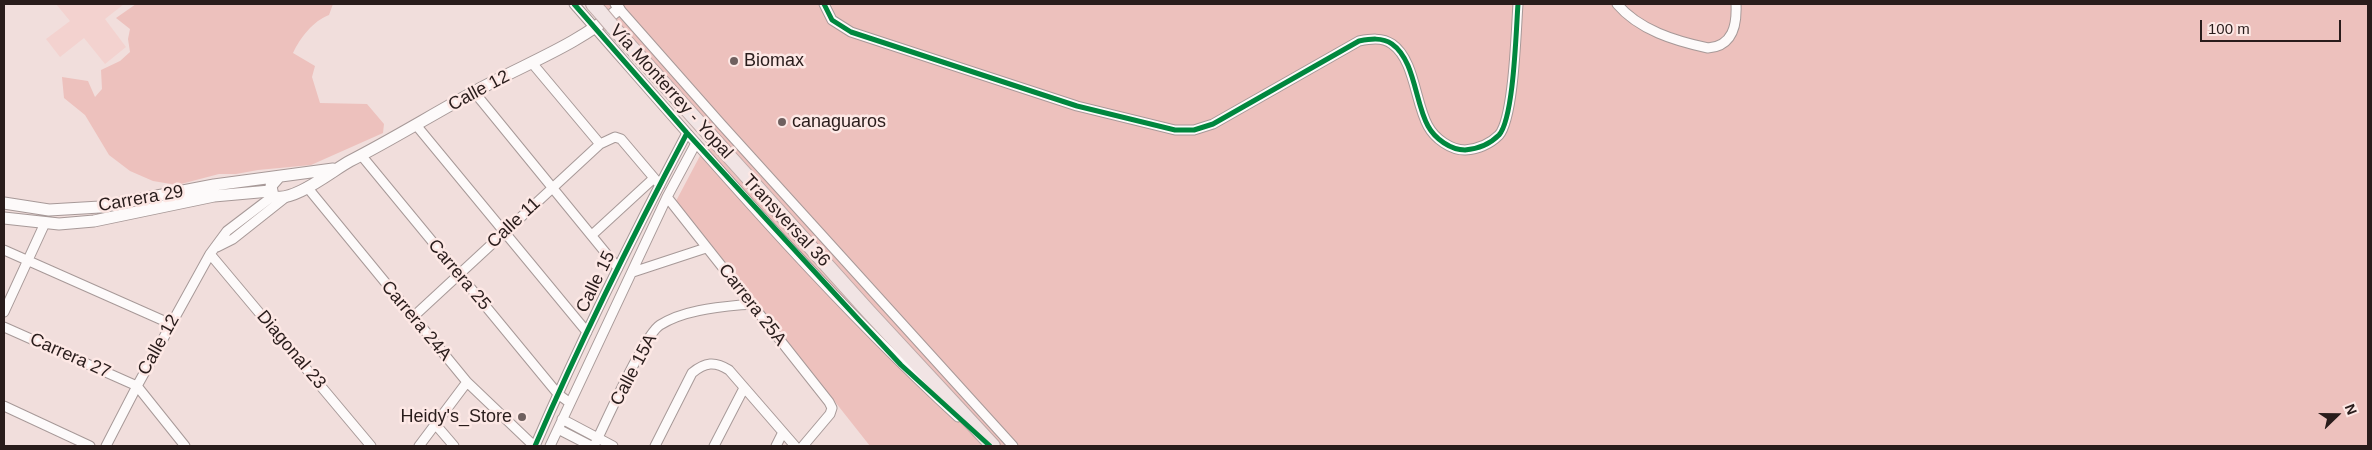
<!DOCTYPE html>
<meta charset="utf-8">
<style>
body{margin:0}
#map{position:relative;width:2372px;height:450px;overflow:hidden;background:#f1dedc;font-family:Arial,sans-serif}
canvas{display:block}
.frame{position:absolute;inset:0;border:5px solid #291c1b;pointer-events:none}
.north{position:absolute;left:2312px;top:390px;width:50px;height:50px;-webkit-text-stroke:4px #fde8e5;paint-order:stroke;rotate:68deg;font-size:14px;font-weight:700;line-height:20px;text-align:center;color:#291c1b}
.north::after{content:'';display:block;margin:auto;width:18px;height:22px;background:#291c1b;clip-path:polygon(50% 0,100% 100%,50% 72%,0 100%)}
.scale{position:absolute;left:2200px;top:20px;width:141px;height:22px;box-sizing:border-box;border:2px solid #291c1b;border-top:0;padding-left:6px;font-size:15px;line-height:18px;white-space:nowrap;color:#291c1b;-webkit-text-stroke:4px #fde8e5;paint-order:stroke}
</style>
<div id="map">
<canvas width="2372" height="450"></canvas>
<div class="frame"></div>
<div class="north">N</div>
<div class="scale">100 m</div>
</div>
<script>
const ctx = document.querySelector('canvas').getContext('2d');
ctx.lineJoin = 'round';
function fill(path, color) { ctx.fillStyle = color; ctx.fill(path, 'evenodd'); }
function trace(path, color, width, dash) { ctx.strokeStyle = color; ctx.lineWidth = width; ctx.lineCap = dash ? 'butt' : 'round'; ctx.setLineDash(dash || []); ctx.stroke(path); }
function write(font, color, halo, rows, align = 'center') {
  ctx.font = font + ' Arial,sans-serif'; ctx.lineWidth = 5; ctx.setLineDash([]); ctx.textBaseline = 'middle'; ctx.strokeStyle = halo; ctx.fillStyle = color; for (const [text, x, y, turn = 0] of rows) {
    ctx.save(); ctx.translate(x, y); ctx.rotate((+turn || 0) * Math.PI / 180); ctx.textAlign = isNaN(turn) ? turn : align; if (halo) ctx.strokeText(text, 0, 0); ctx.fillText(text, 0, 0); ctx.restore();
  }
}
fill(new Path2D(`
 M56,4h68l-19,15 21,28 -21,17 -21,-26 -24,19 -14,-18 24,-18z`), '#f3d2cf');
fill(new Path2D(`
 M136,4h197l-4,11c-16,6 -29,23 -36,38l22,13 -3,11 8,26 47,1 17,20 -1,9 -72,32 -53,5 -22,4h-17l-42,11 -24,-4 -23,-10 -21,-16 -24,-40 -21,-17 -2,-21 26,4 7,16 7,-8 -1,-19 19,-9 10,-9 -2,-13 2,-10 -14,-11z
 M592,4h1776v442h-1498l-194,-245 34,-64z`), '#edc1bd');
const minor = new Path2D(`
 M574,4c123,140 247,287 384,413
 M615,4l106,120 292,322
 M824,4l8,16 19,12 226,74 98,24h19l19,-6 146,-83c11,-2 23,-4 33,3 23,16 23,59 36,82 7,13 23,24 37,24 13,-1 25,-6 34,-15 15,-17 17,-105 19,-131
 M1617,4c22,26 58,37 91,44 25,-2 29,-23 28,-44
 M532,63l68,81
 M475,93l143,175
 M416,125l171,207
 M361,155l197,239 12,9
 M307,187l160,195 67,64
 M667,197l162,205 3,6 -2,6 -27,32
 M592,235l62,-57
 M217,247l16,-8 53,-42
 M4,250l167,74
 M210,254l161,192
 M633,272l73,-24
 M4,312l41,-89
 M413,317l187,-173 15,-7 6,2 39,46
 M4,327l133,59 48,60
 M4,406l86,40
 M562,419l51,27
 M436,425l18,21
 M558,429l33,17
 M106,446l31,-60 73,-132 17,-23 46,-35
 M419,446l48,-64
 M535,446c46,-106 98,-211 152,-313
 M550,446l117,-249 29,-54
 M594,446c11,-22 50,-111 66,-121 25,-16 61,-18 90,-21
 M655,446l37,-73c13,-11 23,-12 37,-3l66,76
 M714,446l30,-58
 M776,446l6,-12`);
const secondary = new Path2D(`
 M278,178l-7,8 2,10c19,8 60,-26 77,-35 47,-24 91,-52 137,-76 47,-25 91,-41 132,-76
 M4,203l45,7 51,-3 114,-22 119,-16
 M4,218l55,6 35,-3 120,-25 56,-5`);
const trunk = new Path2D(`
 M593,4l8,9
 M612,26l256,285 125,135`);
trace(minor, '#a79998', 11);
trace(secondary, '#a79998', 13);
trace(trunk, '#bea9a7', 16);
trace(minor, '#fdfafa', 9);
trace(secondary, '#fdfafa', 11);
trace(trunk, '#f1e4e4', 14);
const trunkBridge = new Path2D(`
 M601,13l11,13`);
trace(trunkBridge, '#bea9a7', 16, []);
trace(trunkBridge, '#f1e4e4', 14);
trace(new Path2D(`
 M574,4l113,129 172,187 42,45 89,81
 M824,4l8,16 19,12 226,74 98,24h19l19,-6 146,-83c11,-2 23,-4 33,3 23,16 23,59 36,82 7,13 23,24 37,24 13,-1 25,-6 34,-15 15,-17 17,-105 19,-131
 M535,446c46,-106 98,-211 152,-313`), '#00873e', 5);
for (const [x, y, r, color] of [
 [734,61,5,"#6f605f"],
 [782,122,5,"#6f605f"],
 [522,417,5,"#6f605f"]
]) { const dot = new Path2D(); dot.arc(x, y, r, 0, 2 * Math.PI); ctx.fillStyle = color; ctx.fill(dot); trace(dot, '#fde8e5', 2); }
write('18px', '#291c1b', '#fde8e5', [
 ["Biomax",744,61],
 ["canaguaros",792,122],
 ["Heidy's_Store",512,417,"right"]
], 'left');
write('18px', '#291c1b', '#fde8e5', [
 ["Calle 12",479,91,-28],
 ["Vía Monterrey - Yopal",671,92,48],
 ["Carrera 29",141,199,-10],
 ["Transversal 36",786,221,47],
 ["Calle 11",514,223,-43],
 ["Carrera 25",459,275,50],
 ["Calle 15",596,282,-64],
 ["Carrera 25A",752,305,52],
 ["Carrera 24A",416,321,50],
 ["Calle 12",159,345,-61],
 ["Diagonal 23",291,350,50],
 ["Carrera 27",70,356,24],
 ["Calle 15A",634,370,-62]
]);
</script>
